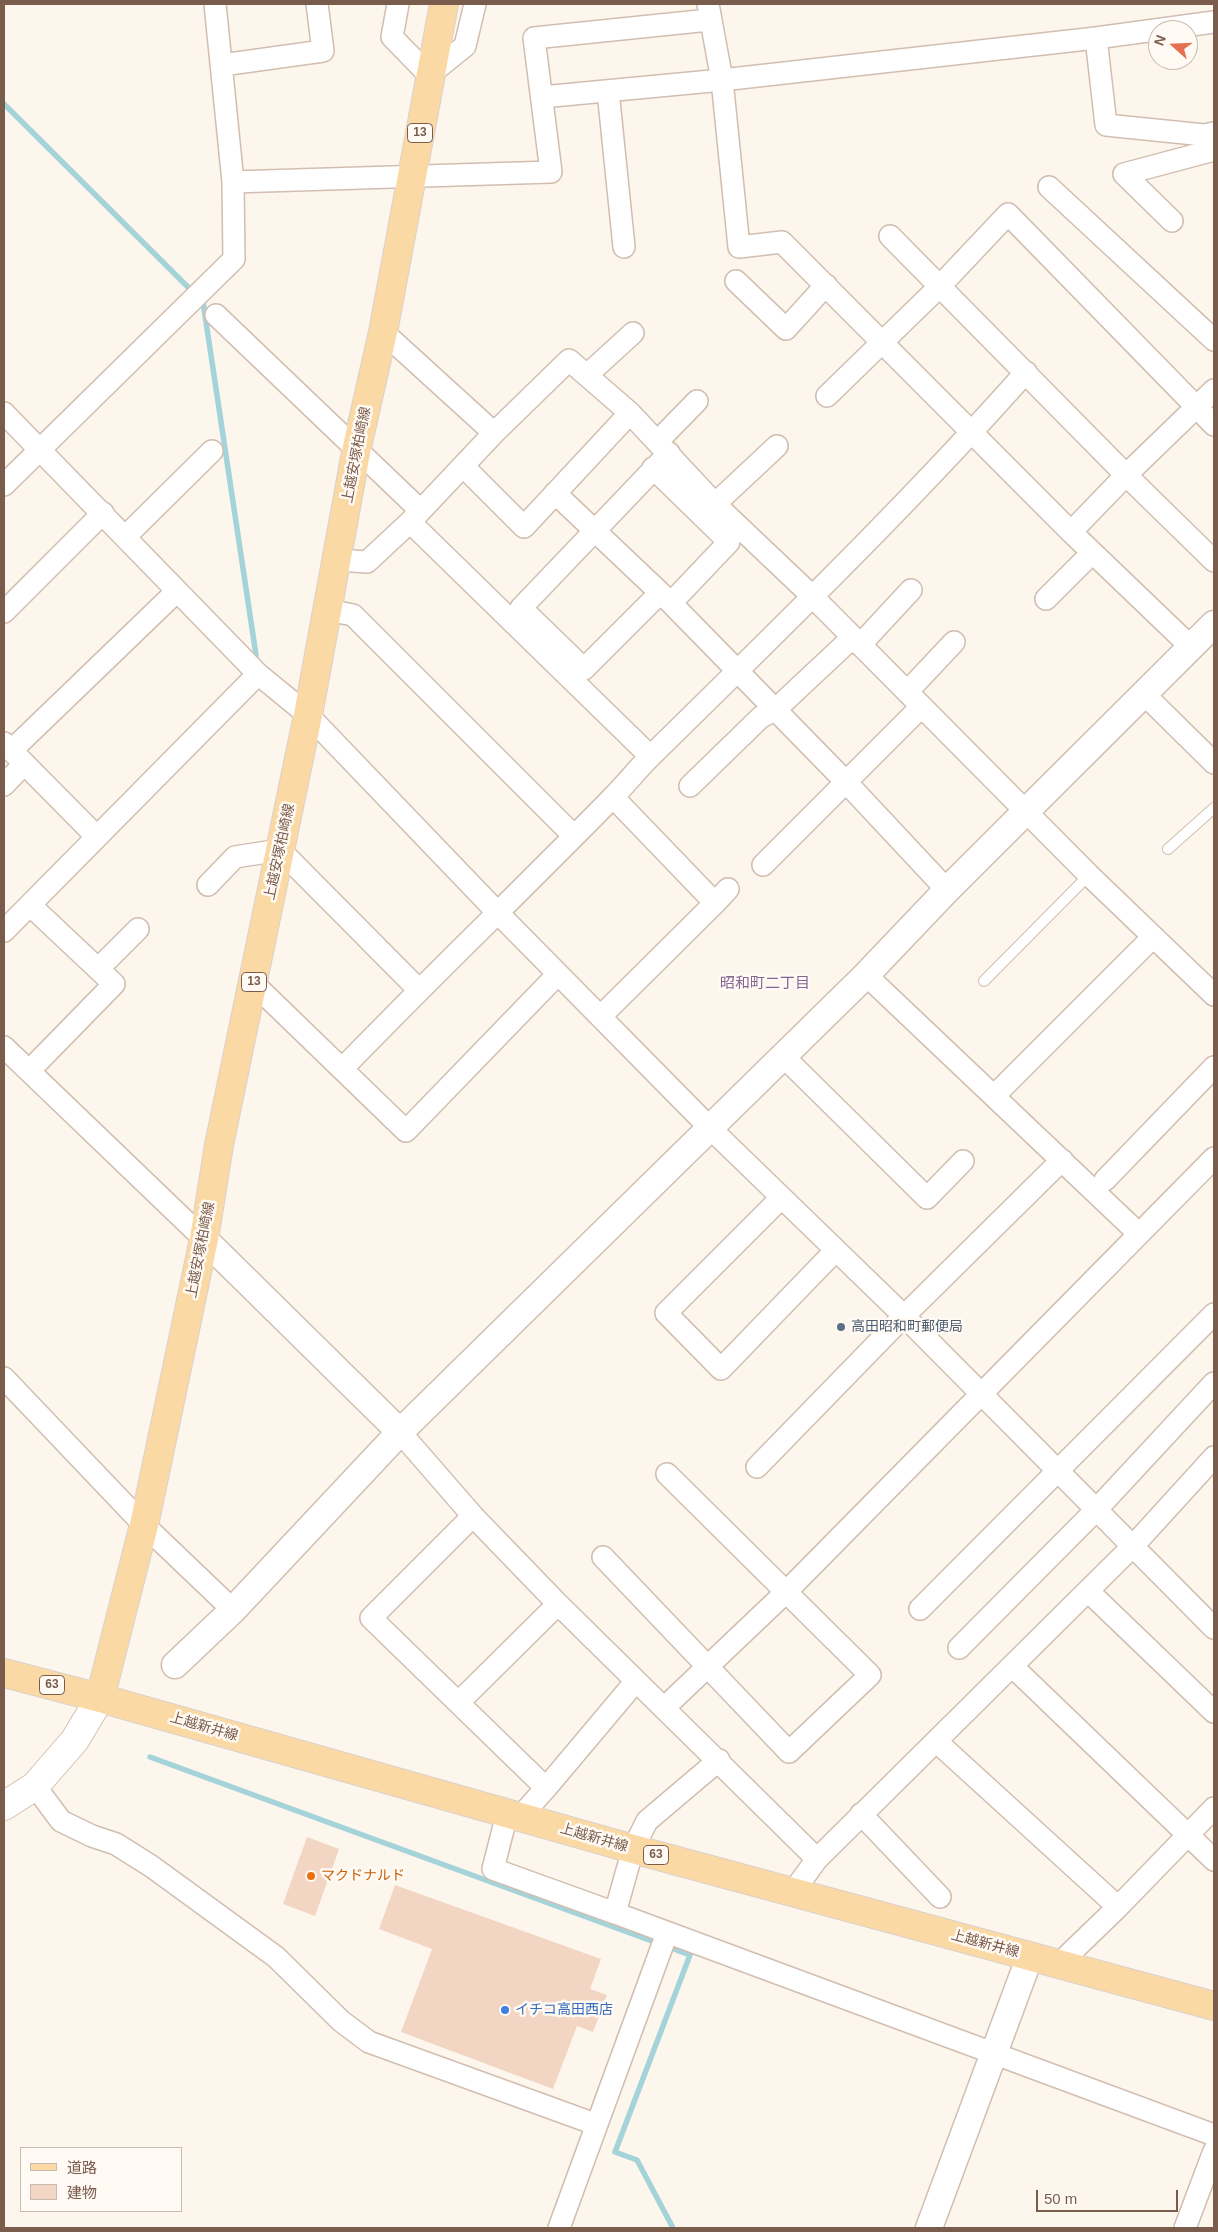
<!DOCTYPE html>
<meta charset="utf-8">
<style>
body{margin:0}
#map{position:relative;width:1218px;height:2232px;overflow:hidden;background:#fdf6ec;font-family:Helvetica,"Noto Sans JP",sans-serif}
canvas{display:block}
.frame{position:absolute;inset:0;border:5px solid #7a5c4d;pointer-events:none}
.legend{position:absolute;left:20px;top:2147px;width:162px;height:65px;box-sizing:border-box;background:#fffaf3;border:1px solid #cabbb1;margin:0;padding:6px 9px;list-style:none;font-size:15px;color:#7a5c4d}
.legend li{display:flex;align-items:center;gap:10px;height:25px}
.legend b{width:25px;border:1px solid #cabbb1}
.north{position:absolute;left:1148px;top:20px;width:50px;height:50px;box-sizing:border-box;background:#fffaf3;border:1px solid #cabbb1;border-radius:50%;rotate:290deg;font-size:14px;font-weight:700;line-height:20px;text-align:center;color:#7a5c4d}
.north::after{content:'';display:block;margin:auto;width:18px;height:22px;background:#e76f51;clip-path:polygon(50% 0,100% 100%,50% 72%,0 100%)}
.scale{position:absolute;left:1036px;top:2190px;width:142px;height:22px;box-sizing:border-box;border:2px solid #7a5c4d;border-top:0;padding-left:6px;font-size:15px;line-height:18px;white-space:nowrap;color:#7a5c4d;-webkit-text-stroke:4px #fffaf3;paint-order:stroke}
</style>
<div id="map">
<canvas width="1218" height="2232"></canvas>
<div class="frame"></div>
<ul class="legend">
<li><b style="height:6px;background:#fbd9a5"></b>道路</li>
<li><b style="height:14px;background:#f3d5c3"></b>建物</li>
</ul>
<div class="north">N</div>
<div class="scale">50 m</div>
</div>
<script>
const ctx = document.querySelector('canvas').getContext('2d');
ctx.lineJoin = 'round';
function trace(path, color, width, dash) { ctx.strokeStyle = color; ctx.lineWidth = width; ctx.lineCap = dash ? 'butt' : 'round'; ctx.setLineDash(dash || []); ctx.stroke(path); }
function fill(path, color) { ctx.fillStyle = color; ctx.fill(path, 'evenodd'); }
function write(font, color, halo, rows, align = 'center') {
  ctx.font = font + ' Helvetica,"Noto Sans JP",sans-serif'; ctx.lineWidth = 5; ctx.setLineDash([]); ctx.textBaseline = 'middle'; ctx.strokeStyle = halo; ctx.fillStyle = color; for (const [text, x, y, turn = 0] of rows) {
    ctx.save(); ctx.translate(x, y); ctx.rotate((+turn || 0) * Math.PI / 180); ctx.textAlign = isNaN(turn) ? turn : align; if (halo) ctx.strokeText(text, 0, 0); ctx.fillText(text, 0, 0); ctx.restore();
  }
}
trace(new Path2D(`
 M4,104l199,198 53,353
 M150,1757l540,198 -75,197 22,8 36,68`), '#a5d3da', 5.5);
fill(new Path2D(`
 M307,1837l32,12 -24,67 -32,-12z
 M395,1885l206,74 -11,30 17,6 -14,37 -16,-6 -24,63 -152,-57 31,-83 -53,-20z`), '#f3d5c3');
const service = new Path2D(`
 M1168,849l46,-41
 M984,981l105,-106`);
const minor = new Path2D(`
 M398,4l-6,33 37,38 36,-29 10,-42
 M708,4l14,76 17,167 43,-5 289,290 120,115
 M1214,22l-118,16 10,87 98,10 10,-2
 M222,65l101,-14 -6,-47
 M608,91l16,156
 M542,97l180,-17 374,-42
 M233,182l318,-10 -17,-134 175,-18
 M1049,187l165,153
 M1172,221l-48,-47 90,-24
 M890,236l236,239 88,86
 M736,281l50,48 40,-44
 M216,315l204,195
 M383,332l111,101
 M587,375l46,-42
 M827,396l112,-109 69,-73 206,211
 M4,413l254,261 50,41 190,198 212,215 194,188 310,312
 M657,442l40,-41
 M464,467l60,60 106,-114
 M653,468l76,74 -58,61
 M4,485l230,-226 -1,-77 -18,-178
 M555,493l116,110 175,179 101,108
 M715,504l62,-58
 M410,522l240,234
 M1071,532l55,-57 88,-85
 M126,536l86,-85
 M338,560l29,2 43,-40 84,-89 75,-73 61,53 85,91 98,93 276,278 125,120
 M660,593l-76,76 -63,-61 148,-155
 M1046,599l46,-46
 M327,610l26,5 220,220
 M4,612l99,-99
 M860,645l51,-55
 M907,692l47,-50
 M1145,695l69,68
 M4,743l92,93
 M12,750l165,-159
 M4,785l20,-21
 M690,786l71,-69 14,-7 78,-73
 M763,865l158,-158
 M208,885l27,-28 45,-7 139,140
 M715,903l13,-14
 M4,931l254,-257
 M98,969l40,-40
 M866,975l272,258
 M253,983l153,148 152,-157
 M601,1016l114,-113 -102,-106
 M4,1047l200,192
 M783,1056l144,142 36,-37
 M343,1068c89,-92 181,-180 270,-271 14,-14 26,-30 40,-43 127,-125 255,-249 373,-382
 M29,1071l85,-87 -84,-79
 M994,1096l159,-159
 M1105,1180l109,-113
 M781,1198l-115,115 55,56 114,-118
 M4,1378l140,147 89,85
 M400,1432l73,84 85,88 259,255 -24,33
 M757,1467l147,-151 158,-156
 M473,1516l-102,102 175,170 -26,29
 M603,1557l186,195 81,-77 -203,-201
 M1088,1591l126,121
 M920,1609l294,-295
 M959,1648l137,-138 118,-127
 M1013,1667l201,193
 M459,1702l99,-98
 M664,1708l122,-116 428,-434
 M937,1742l181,165
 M719,1760l-72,61 -14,28 -18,64 599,222
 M35,1786l26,35 31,15 24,8 35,22 125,91 65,64 28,21 226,82
 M546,1788l90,-107
 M507,1814l-14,55 122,44
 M861,1814l79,83
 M817,1859l316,-313 81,-89
 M1060,1963l58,-56 96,-99
 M559,2228l108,-295
 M1185,2228l29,-77`);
const tertiary = new Path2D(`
 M204,1239l196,193
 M175,1665l58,-55 167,-178 466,-457 81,-85 267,-266
 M929,2228l101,-272`);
const secondary = new Path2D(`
 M4,1806l31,-20 40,-46 25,-42`);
const primary = new Path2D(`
 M4,1673l96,25 533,151 581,157
 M100,1698l44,-173 60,-286 15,-94 89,-430 49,-268 26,-115 61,-328`);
trace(service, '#d1beb0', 12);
trace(minor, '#d1beb0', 24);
trace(tertiary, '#d1beb0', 29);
trace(secondary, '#d6c0b0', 30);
trace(primary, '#dad1cd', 30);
trace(service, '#fff', 10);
trace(minor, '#fff', 21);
trace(tertiary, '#fff', 26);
trace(secondary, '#fff', 28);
trace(primary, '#fbd9a5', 28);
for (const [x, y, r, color] of [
 [841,1327,5,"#5c6f8a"],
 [311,1876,5,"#e8710a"],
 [505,2010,5,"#3f7fe0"]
]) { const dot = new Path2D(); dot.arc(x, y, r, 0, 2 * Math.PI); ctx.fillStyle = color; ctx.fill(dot); trace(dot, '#fffaf3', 2); }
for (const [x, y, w] of [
 [420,133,25],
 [254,982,25],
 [52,1685,25],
 [656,1855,25]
]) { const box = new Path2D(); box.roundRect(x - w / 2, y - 9.5, w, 19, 4); ctx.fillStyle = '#fffaf3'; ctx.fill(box); trace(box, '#7a5c4d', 1); }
write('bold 12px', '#7a5c4d', null, [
 ["13",420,133],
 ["13",254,982],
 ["63",52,1685],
 ["63",656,1855]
]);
write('14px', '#7a5c4d', '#fffaf3', [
 ["上越安塚柏崎線",357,455,-79],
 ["上越安塚柏崎線",280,852,-78],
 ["上越安塚柏崎線",201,1250,-79],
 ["上越新井線",204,1727,16],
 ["上越新井線",594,1838,16],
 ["上越新井線",985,1944,15]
]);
write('14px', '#4e5e75', '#fffaf3', [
 ["高田昭和町郵便局",851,1327]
], 'left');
write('14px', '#c56008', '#fffaf3', [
 ["マクドナルド",321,1876]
], 'left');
write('14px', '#366cbe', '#fffaf3', [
 ["イチコ高田西店",515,2010]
], 'left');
write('15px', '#846695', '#fffaf3', [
 ["昭和町二丁目",765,984]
]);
</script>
